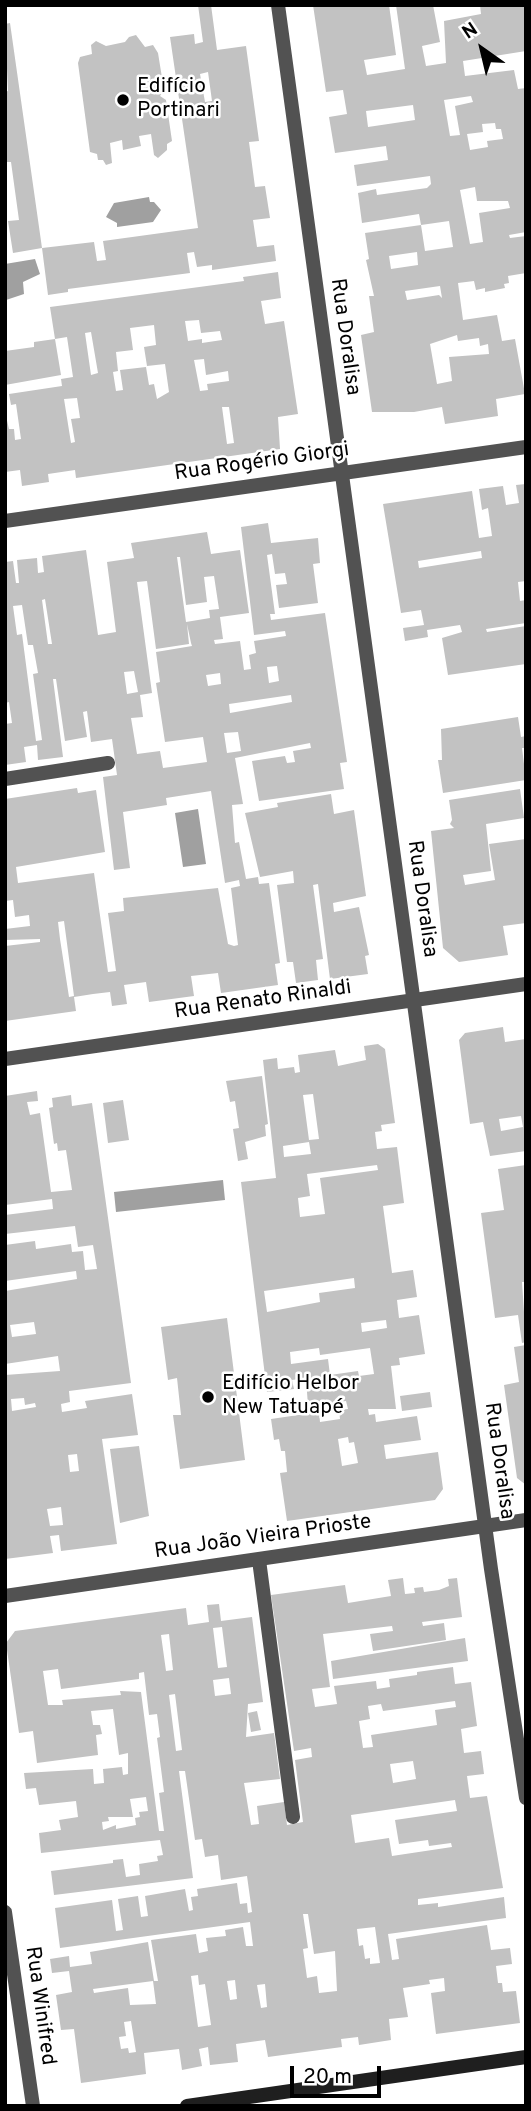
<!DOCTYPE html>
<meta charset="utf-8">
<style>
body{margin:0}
#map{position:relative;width:531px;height:2111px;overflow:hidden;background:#fff;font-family:Overpass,sans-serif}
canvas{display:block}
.frame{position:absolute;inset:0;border:7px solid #000;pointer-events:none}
.north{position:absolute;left:447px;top:14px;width:70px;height:70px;-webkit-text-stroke:5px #fff;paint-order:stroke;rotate:326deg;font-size:19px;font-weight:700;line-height:28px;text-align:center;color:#000}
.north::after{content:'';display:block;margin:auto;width:24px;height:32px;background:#000;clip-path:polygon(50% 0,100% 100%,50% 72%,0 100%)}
.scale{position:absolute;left:290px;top:2066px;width:91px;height:32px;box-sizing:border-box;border:4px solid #000;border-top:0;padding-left:9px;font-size:21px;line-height:24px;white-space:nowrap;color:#000;-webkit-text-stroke:5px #fff;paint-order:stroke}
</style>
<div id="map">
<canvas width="531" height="2111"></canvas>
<div class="frame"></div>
<div class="north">N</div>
<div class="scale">20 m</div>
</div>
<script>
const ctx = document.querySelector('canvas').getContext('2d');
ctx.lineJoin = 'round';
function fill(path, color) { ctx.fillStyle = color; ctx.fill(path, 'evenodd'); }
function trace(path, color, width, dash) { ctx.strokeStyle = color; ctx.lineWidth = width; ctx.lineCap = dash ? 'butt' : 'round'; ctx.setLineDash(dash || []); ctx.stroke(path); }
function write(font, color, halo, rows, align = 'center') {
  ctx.font = font + ' Overpass,sans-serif'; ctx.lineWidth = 5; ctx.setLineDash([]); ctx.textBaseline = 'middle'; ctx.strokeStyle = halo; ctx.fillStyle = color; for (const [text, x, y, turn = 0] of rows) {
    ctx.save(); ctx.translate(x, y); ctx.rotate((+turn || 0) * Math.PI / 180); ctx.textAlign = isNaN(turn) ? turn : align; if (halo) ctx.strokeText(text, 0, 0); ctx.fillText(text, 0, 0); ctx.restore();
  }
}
fill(new Path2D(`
 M149,197l1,5h4l7,8 -8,12 -36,5v-4l-11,-6 8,-14z
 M35,259l5,15 -17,8 1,12 -18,6 -1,-36z
 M198,809l8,55 -23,3 -8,-54z
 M223,1180l2,20 -109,12 -2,-20z`), '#a0a0a0');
fill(new Path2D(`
 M198,5h13l6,45 29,-4 13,95 -10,1 6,45 10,-1 5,32 -17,2 4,27 17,-2 2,16 -64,9v-5l-15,2 -3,-15 -7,1 3,20 -122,16v3l-20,3 -6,-47 52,-6 3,19 9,-1 -3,-19 95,-13 -28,-191 24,-3 1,10 8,-2zM208,72l4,29 -7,1 -5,-28z
 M313,5h76l7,50 -32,5 3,15 38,-6 -9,-64h37l7,37 -18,4 4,20 20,-3 -2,-42 37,-7 -1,-9h46v46l-63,10 2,15 49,-6 4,19 8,-1v144l-17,3 1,3 16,-2v37l-18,3 1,7 -5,1 1,4 -20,4v-4l-9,2 -2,-9 -16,2 5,37 34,-5 5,26 13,-2 10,55 -29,5 2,17 -53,8 -3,-17 -28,5h-42l-11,-77 13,-3 -5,-36h5l-8,-36 3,-1 -4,-26 56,-8 -2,-11 -57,9 -4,-30 18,-4 1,6 50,-7 4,-4 -1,-8 -73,10 -3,-21 34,-5 -2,-14 -51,7 -6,-36 18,-3 -4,-24 -17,2zM471,96l2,6 -18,4 5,29 -10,1 -6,-36zM413,105l2,15 -47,7 -2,-16zM495,123l1,6h5l2,10 -16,2 1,6 -18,3 -3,-16 16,-2 -1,-8zM475,187l2,14h31l2,7 -31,5 4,29 -13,2 -10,-54zM449,221l4,26 -28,4 -4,-26zM417,252l1,13 -27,4 -2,-13zM440,286l2,12 -3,-3 -32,5 -2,-9zM457,335l1,6 21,-3 1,8 8,-2 1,10 -40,3 3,24 -15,3 -7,-40z
 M10,23l32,225 -29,5 -5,-32 11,-1 -8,-58h-6v-70l3,-1 -3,-67z
 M136,35l9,12 8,-2 5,8 6,37 -4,6 6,4 6,41 -5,3v6l-9,8 -4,-3 -3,-21 -12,2 2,10 -18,4 -1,-10 -12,3 2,20 -6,2 -3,-5h-5l-1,-6 -7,-2 -12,-89 2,-6 12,-3 -1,-9 5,-4 10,5 19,-4 4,-5z
 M278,272l3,26 -20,3 4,23 19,-3 14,93 -20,3 2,32 -204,29 -1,-8 -27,4 1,8 -27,4 -2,-16 -15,2v-60l4,17h5l1,11 6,-1 -5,-35 -5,1 -2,-11 53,-8 -1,-7 12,-2 -6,-40 -12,2 -5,-32 194,-26 -1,-4zM199,320l2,13 19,-2 2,9 -20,3v-4l-14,2 -3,-20zM154,325l2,20 -12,2 3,19 18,-2 4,28 -12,7 -3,-15 -5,1 -3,-18 -26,3 3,20 -7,1 -3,-19 5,-1 -2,-19 17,-2 -3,-22zM91,332l7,41 -7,2 -6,-42zM204,359l2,16 22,-4 1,10 -22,3 1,6 -8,1 -6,-31zM77,398l3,20 -9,1 4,23 -4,1 -7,-44zM222,407h7l5,36 -7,1z
 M55,339l6,36 -56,10v-34l29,-4v-5z
 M526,484v97l-8,1 2,19 6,-1v23l-40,6 1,3 39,-6v38l-78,11 -6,-37 20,-6 -2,-7 -33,5 1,7 -23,4 -2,-13 21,-3 -3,-15 -20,3 -18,-109 89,-13 7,47 13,-2 -4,-28 -6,2 -3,-21 24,-3 3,19 13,-2 -3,-18zM481,551l1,7 -63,10 -1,-7z
 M268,523l3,20 47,-5 2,25 -7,1 5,39 -39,5 -3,-23 11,-1 -2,-11 -10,1 -3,-20 -5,1 8,59h-5l1,6 54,-7 22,149 -7,1 4,26 -85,12 -7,-40 33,-5 2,7 8,-1 -2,-11 18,-3 -1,-5 -75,15 8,46 -11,1 3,38 4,-1 7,37 12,-2 1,7 10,-1 11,80 -5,1 3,21 -57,8 -3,-20 -27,3 3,20 -45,6 -3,-20 -22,3 3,19 -15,2 -2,-14 -17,2 -19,3 2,14 -71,10v-75l35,-4v-3l-35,1v-11l25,-3 -1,-11 -14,2 -2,-17 -8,1v-102l72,-11 1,5 18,-3 9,62 -89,15 2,16 76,-10 14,99 8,-1 -8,-58 16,-2 -1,-13 95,-10 10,56 6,2 4,-1 -7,-57 9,-2 -1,-6 -14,3 -14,-92 -45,7 1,7 -44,7 7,56 -16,2 -11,-93 14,-2 -5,-36 -21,3 -4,-31 -4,1 4,25 -22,4 -9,-62h-3l10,78 -25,3 -1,-15 -13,2 2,15 -21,3v-41l7,-1 -3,-21 -4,1v-141l8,-1 3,22h3l-2,-23 20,-2 1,15 6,-1 -2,-16 44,-6 12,85 18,-3 -9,-70 27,-4 -3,-15 76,-11 4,22 29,-4 9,63 -29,4 3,22 -9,1 1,4 25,-3 4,29 7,-1 -2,-14 7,-2 -2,-12 32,-5 -1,-5 -31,4 -13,-108zM177,557h3l6,48 21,-3 -3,-25 10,-1 5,33 -10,1 1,8 -24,4zM147,581l9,68 33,-5 -2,-20 4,19 1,3 -36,6 4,30 -4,1 9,59 38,-5 4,25 -44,6 -3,-17 -23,3 -6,-36 12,-1 -3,-22 12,-2 -15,-111zM45,599l7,45h-4l-6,-44zM22,605l6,40h5l5,28 -5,1 9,66 -6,1 -14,-107 -5,1 -4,-29zM277,666l2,15 -10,2 -2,-16zM134,671l4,21 -11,2 -3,-22zM220,673l1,11 -13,2 -2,-11zM291,695l1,7 -62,11 -1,-9zM238,732l3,19 -14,2 -3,-20zM64,921l10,75 -5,1 -9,-58 -2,-17z
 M518,717l3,20 5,-1v12h-4l4,32 -83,13 -5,-33h4l-1,-31z
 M520,789l4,29 -38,6 5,47 -28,4 2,10 30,-5 -6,-36 37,-5v84l-23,3 5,29 -49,7 -16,-14 -12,-117 23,-3 -4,-4 2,-4 -3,-20z
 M331,794l3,20 20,-4 12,86 -33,7 1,9 25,-5 10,48 -4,1 3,18 -38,5 -12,-95 -5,1 10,74 -7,1 2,20 -22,3 -3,-21h-6l-10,-77 17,-2 -1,-12 -33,6 -15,-64 33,-6 -1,-4z
 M503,1027l2,15 21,-3v112l-36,5 -7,-34 -13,2 -11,-84 6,-7zM521,1116l2,11 -22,4 -2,-12z
 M378,1044l7,5 10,74 -14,2 1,6 -7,1 2,17 20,-2 7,56 -21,3 9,67 21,-3 4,27 -20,3 2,18 20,-3 6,39 -26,4 1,7 -9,1 5,43h-28l1,6 6,-1 1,8 41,-6 4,24 -37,5 2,14 52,-7 5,37 -8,11 -148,21 -7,-48 7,-1 -2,-21h-4l-2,-12 -5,1 -3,-21 48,-7 1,10 20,-3 -1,-9 9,-1 -2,-8 -38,5 -2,-28 -14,2 2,9 -27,3 -26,-210 35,-4 -13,-118 14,-2 1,11 16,-2 1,6 5,-1 -2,-17 37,-5 3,16 28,-6 -2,-14zM313,1094l6,45 -10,1 -6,-45zM309,1142l2,12 -27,3 -1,-11zM377,1165l1,5 -58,8 5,36 -25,3 -2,-19 12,-2 -3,-22zM354,1278l1,10 -36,5 1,9 -53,10 -3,-21zM386,1320l1,8 -25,4 -1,-9zM319,1348l1,7 50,-7 4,26 -15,2 -1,-5 -28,4 -2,-16 -37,5 -1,-12zM348,1437l1,6 5,-1 4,21 -16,3 -4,-27z
 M262,1076l6,48 -3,1 1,11 -21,6 3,17 -10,2 -5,-32 6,-1 -4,-27 -5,1 -4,-21z
 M37,1091l1,10 -11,1 3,13 10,-2 11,79 21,-2 -6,-40 -8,1 -1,-8 -3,1 -5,-36 4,-1 -1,-9 19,-3 1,11 20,-3 39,280 -62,8 1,11 -9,2 1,8 25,-4 -2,-7 47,-7 6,41 -36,4 15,105 -56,7 -2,-16 -9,1 3,17 -48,6v-184l55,-4 -2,-15 -53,8v-73l72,-12 -1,-8 -71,10v-36l30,-4 1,8 35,-5 1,8 11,-1 2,19 12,-1 -4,-24 -15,2 -3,-21 -70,8v-19l48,-6 -1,-10 -47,6v-109zM34,1322l2,12 -24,3 -2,-12zM24,1398l1,7 10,-2 1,4 -24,4 -1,-12zM77,1454l2,17 -9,1 -2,-17zM61,1507l2,18 -13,1 -3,-17z
 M123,1100l6,40 -21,3 -5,-40z
 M526,1165v117h-4l4,60 -4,1 -4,-28 -23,3 -14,-105 23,-3 -6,-41z
 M227,1318l18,142 -65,9 -7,-54h8l-4,-37 -9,2 -7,-53z
 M526,1345v140l-9,-7 -13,-93 15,-3 -5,-35z
 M430,1392l2,15 -30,4 -2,-15z
 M139,1446l10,70 -29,7 -10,-74z
 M403,1578l2,16 10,-1 -1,-5 9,-1 1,5 15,-2 10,-4 -1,-7 9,-1 5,39 -40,5 1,4 21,-3 2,17 -73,11 -3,-17 23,-3 -1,-5 -69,8 7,53 -18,2 3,18 22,-3 -3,-18 42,-5 1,8 13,-2 -1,-8 28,-4v-3l36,-5 2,17 16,-2 6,44 -16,3 3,24 17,-2 3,23 -17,2 3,22 17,-2 16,92 -85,11v6l20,-2v4l66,-10 2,21 -118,16 4,26 7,-1 -3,-20 91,-14 4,25 19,-2 2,16 -16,2 2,17h4l1,9 13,-1 4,32 -84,11 -5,-41 14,-2 -1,-13 -15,2 1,4 -27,4 5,29 -19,2 2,21 -32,5 -1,-8 -17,2 1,8 -74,10 -3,-17 -29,4 2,18 -28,3 -2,-18 -9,2 3,17 -20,4 -3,-21 -35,4 2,21 -65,9 -7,-54 -13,1 -5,-35 16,-3 -3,-21 -17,2 -2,-14 19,-3 1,11 22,-3 -2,-12 58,-10 6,39h4l-7,-41 45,-6 3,19 9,-2 -2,-13 20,-2 -1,-6 18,-3 3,19h7l-3,-24 -190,26 -5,-40 57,-8 4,31 7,-1 -5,-31 20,-3 3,21 7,-1 -3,-20 40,-7 4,22 4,-1 -2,-13 7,-1 -1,-7 40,-6 3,21 7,-1 1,10 4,-1 -5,-36 -26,4 -3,-25 -13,2 -3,-18 -7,1 -10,-69h-6l14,107 -139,17 -3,-24 62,-8v-3l10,-1 3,18 14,-2 -1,-11 19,-3 -1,-5 6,-1 -3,-15 -119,13 -2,-20 22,-3 -2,-10 19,-3 -2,-16 -37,4 -3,-17 -10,1 -2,-16 69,-4 1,15 10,-1 -1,-14 19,-2 1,8 5,-1v-21l-9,2 -6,-46 -22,2 2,14h7l2,9 -6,1 2,20 -61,8 -4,-32 -14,2 -13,-90 9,-12 171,-23 2,17 21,-3 -2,-17 12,-1 2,17 31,-4 11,85 -15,2 -2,33 28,-4 6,46 -36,4 7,42 8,-1 -2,-18 27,-4 3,23 16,-3 -8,-62 17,-3 -1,-9 -17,3 -23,-156 74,-10 3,18 43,-7 -3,-16zM222,1627l5,40 -9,1 -5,-40zM169,1634l4,36 -7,1 -5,-36zM58,1669l3,20 78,-10v-6l5,-1 5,43 8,-1 3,23 -3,1 7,54 -5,1 5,38h-5l-18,-139 -21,-1 1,4 -59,5 1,5h-15l-5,-34zM229,1678l2,16 -16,2 -2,-16zM175,1694l7,56 -6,1 -7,-56zM455,1701l1,6 -21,3 2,15 -66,10 2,12 -10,1 -4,-27 11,-2 -2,-13 13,-2 2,7zM413,1761l3,18 -23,4 -3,-19zM146,1797l2,14 -9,1 1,5 -5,1 1,7 -20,4v-4l-13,5 -1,-8 7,-1 -1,-4h25l-3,-18zM455,1800l2,11 -62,9 4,24 29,-4 1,6 22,-3 1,4 -60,9 -3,-18 -34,5 -4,-28zM303,1914h5l6,40 21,-3 2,40 -18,2 -2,-17 -10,2 -4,-29 5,-1zM375,1927l5,36 -10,1v-6l-5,1 -2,-14 -4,1 -2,-17zM198,1975l1,10 6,-1 6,41 -13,2 -7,-51zM235,1980l2,19 -7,1 -3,-19zM153,1981l3,23 -26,1 -2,-17 -34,5 -1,-4zM265,1984l2,23 -6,1 -4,-23zM131,2021l5,31 -7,1 -1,-5 -7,1 -2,-12 7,-1 -2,-14z
 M465,1638l3,23 -135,18 -2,-18z
 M257,1711l4,19 -10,2 -3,-19z`), '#c2c2c2');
trace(new Path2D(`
 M278,5l213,1564 35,229
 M5,521l521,-74
 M5,779l103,-16
 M5,1059l521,-75
 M259,1560l34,257
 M5,1596l521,-76
 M5,1912l28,194`), '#525252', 14);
trace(new Path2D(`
 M187,2106l339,-49`), '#1f1f1f', 14);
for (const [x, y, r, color] of [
 [123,100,7,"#000"],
 [208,1397,7,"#000"]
]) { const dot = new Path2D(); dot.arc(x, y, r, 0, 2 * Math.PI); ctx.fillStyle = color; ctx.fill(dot); trace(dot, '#fff', 2.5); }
write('21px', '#000', '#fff', [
 ["Edifício",137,88],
 ["Portinari",137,112],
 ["Edifício Helbor",222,1385],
 ["New Tatuapé",222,1409]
], 'left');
write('21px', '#000', '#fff', [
 ["Rua Doralisa",344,337,82],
 ["Rua Rogério Giorgi",262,463,-8],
 ["Rua Doralisa",421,899,82],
 ["Rua Renato Rinaldi",263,1001,-8],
 ["Rua Doralisa",498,1461,82],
 ["Rua João Vieira Prioste",263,1538,-8],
 ["Rua Winifred",39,2006,82]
]);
</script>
